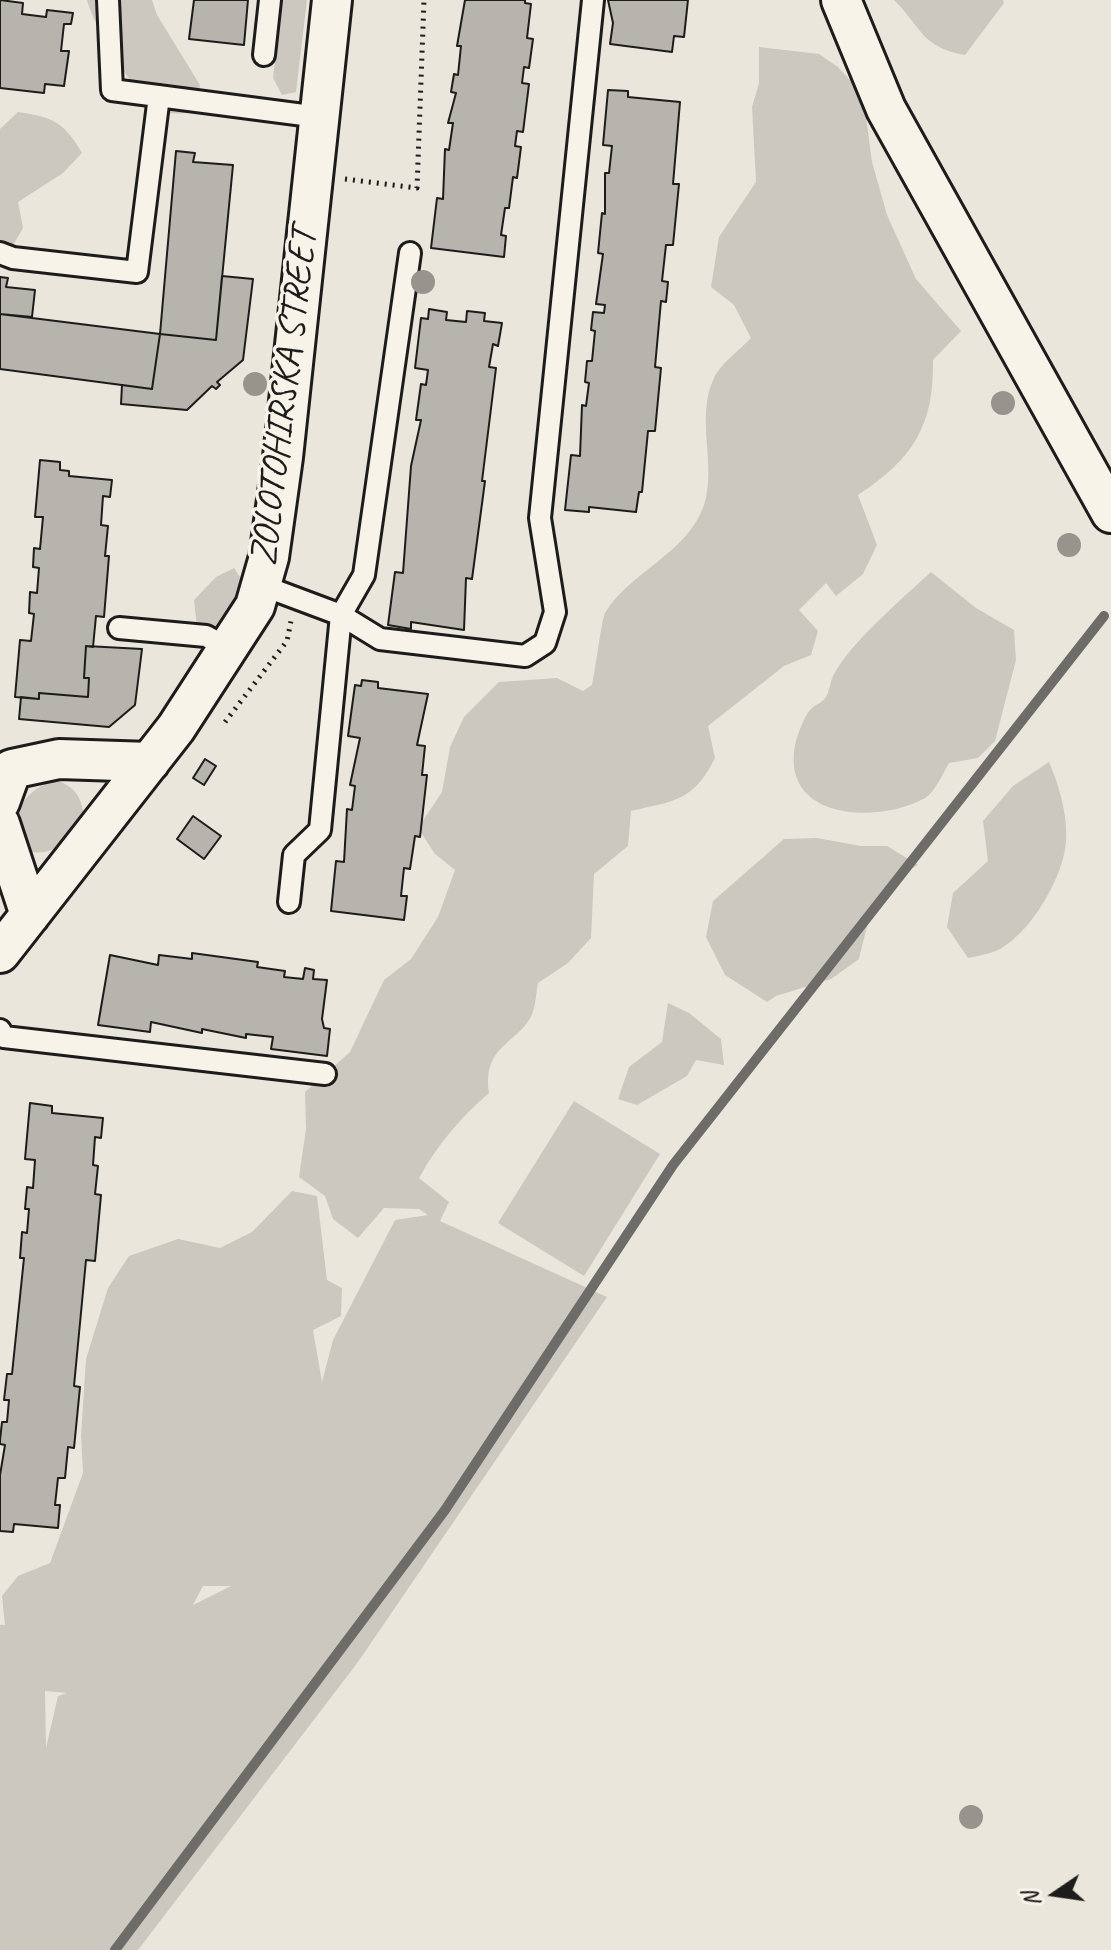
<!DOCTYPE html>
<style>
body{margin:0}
#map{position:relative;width:1111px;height:1950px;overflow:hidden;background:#eae6dc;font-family:Caveat,sans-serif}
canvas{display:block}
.north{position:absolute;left:1015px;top:1854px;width:80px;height:80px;-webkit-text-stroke:6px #f7f3e8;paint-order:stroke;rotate:257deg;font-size:22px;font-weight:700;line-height:32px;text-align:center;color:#1c1c1c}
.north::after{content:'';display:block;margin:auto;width:28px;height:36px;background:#1c1c1c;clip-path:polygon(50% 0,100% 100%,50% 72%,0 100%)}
</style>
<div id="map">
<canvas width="1111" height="1950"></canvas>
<div class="north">N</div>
</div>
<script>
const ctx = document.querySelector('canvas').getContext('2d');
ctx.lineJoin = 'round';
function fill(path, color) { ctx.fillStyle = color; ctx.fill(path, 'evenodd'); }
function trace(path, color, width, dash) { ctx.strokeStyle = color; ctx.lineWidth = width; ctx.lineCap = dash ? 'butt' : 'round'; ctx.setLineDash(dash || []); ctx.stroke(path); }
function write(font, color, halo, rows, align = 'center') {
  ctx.font = font + ' Caveat,sans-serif'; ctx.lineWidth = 7; ctx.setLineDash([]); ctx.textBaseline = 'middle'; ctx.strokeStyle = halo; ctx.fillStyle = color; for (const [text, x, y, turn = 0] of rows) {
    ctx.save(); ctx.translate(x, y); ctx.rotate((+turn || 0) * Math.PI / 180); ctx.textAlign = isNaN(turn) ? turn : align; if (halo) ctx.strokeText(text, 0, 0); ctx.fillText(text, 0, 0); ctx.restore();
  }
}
fill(new Path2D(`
 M87,0h65l5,15 43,70 -4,27c-9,1 -23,3 -31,0 -29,-12 -70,-82 -78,-112z
 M282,0h25l-11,92 -14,3 -9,-17z
 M894,0h109l1,3 -39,52c-44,-8 -42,-26 -71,-55z
 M759,47l60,7 19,13 25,27 9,68 15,53 29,64 45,52 -28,29c1,66 -20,99 -75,135l19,50 -14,29 -27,22 -10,-13 -27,27 19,21 -7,24 -27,11 -76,60 7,32c-21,43 -41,43 -84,53l-3,35 -34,28 -3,64 -23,25 -30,20c-2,10 -2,22 -6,31 -12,29 -50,30 -43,79 -29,25 -51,51 -70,85l30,24 -9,19 167,76 -249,365 -220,288h-138v-325h5l-3,-29 16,-20 32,-13 33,-90 -2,-37 5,-77 22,-71 21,-32 49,-17 42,9 32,-16 40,-41 25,5 10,84 15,8 -1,28 -28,14 9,52 11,-42 62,-120 33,-5 -9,-6 -35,-1 -26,30 -25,-19 -8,-23 -26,-19 7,-48 -1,-37 45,-40 34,-72 27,-21 27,-42 17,-47 -20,-16 -17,-26 24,-36 8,-45 14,-30 35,-35 58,-4 26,13 9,-6c3,-13 10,-67 13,-72 22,-39 83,-60 99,-108 13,-40 -9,-87 10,-127 6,-14 27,-29 37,-40l-17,-33 -23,-18 8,-50 37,-55 -4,-75 7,-24zM203,1586h28l-38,19zM45,1691l22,2 -9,3 -12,52z
 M18,112c35,5 46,10 64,41l-19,20 -45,29 5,26 -14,24 -9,-2v-121z
 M234,568l10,15 -13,29 -15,16h-19l-3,-28 22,-23z
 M931,572l45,36 38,22 2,30 -21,81 -17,17 -29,5c-6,10 -14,29 -24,35 -48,27 -148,22 -129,-57 3,-10 9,-27 16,-33 5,-4 11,-6 14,-11 4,-7 4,-16 8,-23 18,-33 69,-76 97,-102z
 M1049,762c10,23 19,54 17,79 -2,36 -36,93 -68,109 -9,4 -21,6 -30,8l-21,-31 6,-34 35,-32 -5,-40 30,-35z
 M58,781c18,6 24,18 26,36 -17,22 -27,41 -58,34l-10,-36c9,-19 21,-31 42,-34z
 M817,838l44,8h26l31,19c-46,23 -47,48 -59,94l-28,20 -55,17 -9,6 -42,-27 -19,-38 7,-36 71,-62z
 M668,1003l21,10 32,26 3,26 -28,-5 -9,16 -50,29 -19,-6 11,-32 33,-25z
 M574,1101l86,53 -76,122 -86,-53z`), '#ccc8c0');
trace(new Path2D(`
 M115,1950l330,-440 228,-345 431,-549`), '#6d6c68', 10);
const building = new Path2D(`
 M0,0l23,3 -1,11 24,3 1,-7 26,3 -2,11h-7l-3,27h8l-5,35 -19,-2 -1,9 -44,-5z
 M194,0h54l-4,45 -55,-6z
 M465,0h60v3l6,1 -4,34 6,1 -4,29 -5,-1 -2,16 7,1 -6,48 -6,-1 -2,15 6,1 -4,31 -4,-1 -4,31h-4l-4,27 5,1 -2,21 -73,-9 6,-50 6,1 2,-50 4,1 4,-27h-5l8,-30 -5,-1 3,-18 4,1 3,-29h-4z
 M608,0h80l-4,37 -10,-1 -2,16 -62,-8 3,-21z
 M608,90l20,1v6l52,5 -7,82h6l-6,61h-7l-4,36 6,1 -2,20 -5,-1 -6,66 6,1 -6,63h-7l-6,61h-3l-3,20 -47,-5v5l-24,-2 6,-55 9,1 2,-51 4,1 3,-23 -4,-1 2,-21h5l3,-30 -4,-1 2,-18 11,1 1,-8 -9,-1 7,-50 -5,-1 4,-40 3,1v-41h4l3,-27 -9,-1z
 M176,151l19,2 -2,9 40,3 -17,175 -56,-6z
 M222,276l31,3 -10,81 -26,22 3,3 -4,4 -4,-3 -25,24 -66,-6 1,-19 30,4 8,-55 56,6z
 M0,277l8,1 -2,9 29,3 -3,27 -32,-3z
 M429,309l18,3 -1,8 20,2 1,-11 18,2 -1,8 18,2 -4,23 -5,-2 -4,23 7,1 -14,113h3l-13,98 -6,-1 -2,52 -53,-8v7l-23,-4 7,-53 8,1 8,-107 10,-46h-5l5,-36 5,1 2,-15 -13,-2 6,-50 7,1z
 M0,314l160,20 -8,55 -152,-20z
 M40,460l20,2v8l9,1v5l43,4 -2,17 -7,-1 -2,29 7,1 -3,30h4l-5,61 -8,-1 -3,31 -7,-1 -2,32h5l-1,19 -49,-4v6l-24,-2 5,-57 11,1 3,-27 -5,-1 1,-21 7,1 2,-25 -6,-1 1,-19 6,1 3,-32h-8z
 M86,646l56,3 -7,56 -26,22 -90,-8 2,-22 18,2v-6l49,4 1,-19h-5z
 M362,680l16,2v6l50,6 -11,51 8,1 -3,29h5l-7,62 -5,-1 -5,33 -6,-1 -3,28h6l-3,24 -73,-9 5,-50 8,1 3,-53 5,1 3,-24 -5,-1 10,-47 -12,-2 7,-51 6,1z
 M205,759l11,7 -12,19 -11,-7z
 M193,816l28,20 -17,23 -27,-20z
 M192,953l66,9 -1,5 28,4 -1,6 19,2 2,-11 9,2 -1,9 14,1 -5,39 2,9 6,1 -3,27 -56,-7 2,-12 -27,-3v4l-44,-9v4l-51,-11 -1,10 -52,-7 12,-70 48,10 1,-10 33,4z
 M30,1103l22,3v7l51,5 -2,20 -6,-1 -2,28 5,1 -3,28 6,1 -6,66 -9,-1 -12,126 6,1 -6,61 -6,-1 -3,31h-7l-3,27h5l-2,23 -44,-4 -1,8 -13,-1v-56l5,-30 -5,-1v-4l2,-18h5l2,-22h-5l3,-26h5l12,-116h-4l2,-26 5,1 2,-24h-4l2,-22 6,1 2,-28 -10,-1z`);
fill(building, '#b6b4ac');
trace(building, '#1c1c1c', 2);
const lane = new Path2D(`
 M108,0l4,90 207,27
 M264,55l6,-55
 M0,253l13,5 124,14 22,-176
 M261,585l80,30 39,24 145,17 20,-13 10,-31 -15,-94 53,-518
 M119,628l87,8 22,12
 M289,902l5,-47 26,-25 21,-215 23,-40 46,-322
 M0,1030l4,7 321,37`);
const street = new Path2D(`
 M841,0l45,109 225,404
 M0,802l12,-33 47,-10 91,3
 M0,824l30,91
 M0,953l176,-225 79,-122 14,-49 14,-100 49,-457`);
trace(lane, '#1c1c1c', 26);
trace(street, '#1c1c1c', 44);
trace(new Path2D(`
 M345,179l72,9 7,-188
 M225,722l62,-81 4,-20`), '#1c1c1c', 5, [2, 6]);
trace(lane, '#f7f3e8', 20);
trace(street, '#f7f3e8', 38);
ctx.fillStyle = '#96948d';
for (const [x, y] of [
 [423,282],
 [255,384],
 [1003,403],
 [1069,545],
 [971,1817]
]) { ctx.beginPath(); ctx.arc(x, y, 12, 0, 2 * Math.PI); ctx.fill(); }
write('38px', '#1c1c1c', '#f7f3e8', [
 ["ZOLOTOHIRSKA STREET",285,397,-83]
]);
</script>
